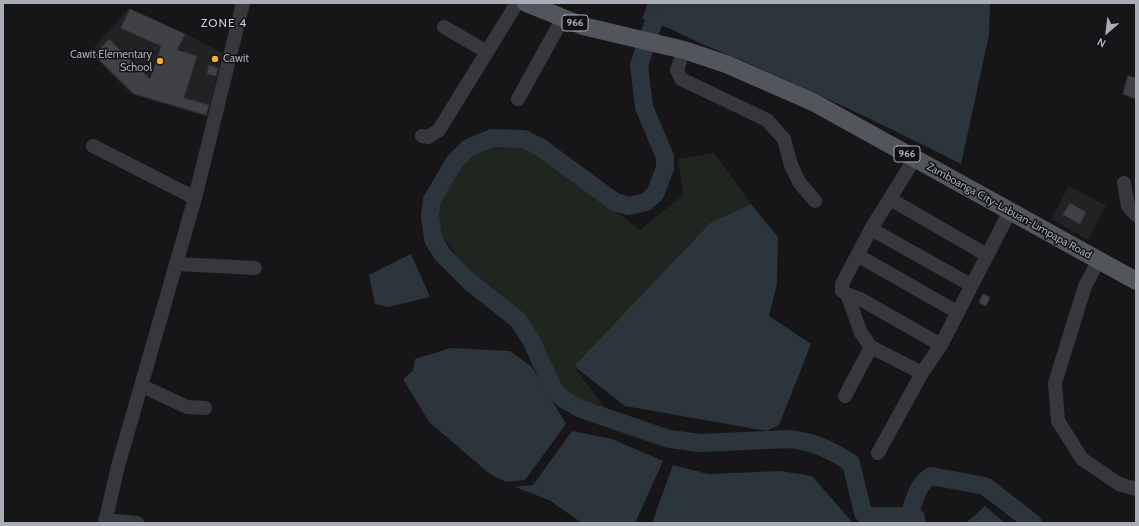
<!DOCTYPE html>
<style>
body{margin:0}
#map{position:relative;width:1139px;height:526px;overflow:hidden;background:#161618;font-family:Cabin,sans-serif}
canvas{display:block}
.frame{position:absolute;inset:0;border:4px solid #a8adb8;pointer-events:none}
.north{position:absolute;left:1087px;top:12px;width:40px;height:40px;-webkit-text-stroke:3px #111113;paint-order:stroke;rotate:208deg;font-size:11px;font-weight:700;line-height:16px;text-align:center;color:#a8adb8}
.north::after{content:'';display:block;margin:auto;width:14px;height:18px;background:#a8adb8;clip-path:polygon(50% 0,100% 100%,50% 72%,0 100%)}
</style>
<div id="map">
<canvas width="1139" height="526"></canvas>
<div class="frame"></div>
<div class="north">N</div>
</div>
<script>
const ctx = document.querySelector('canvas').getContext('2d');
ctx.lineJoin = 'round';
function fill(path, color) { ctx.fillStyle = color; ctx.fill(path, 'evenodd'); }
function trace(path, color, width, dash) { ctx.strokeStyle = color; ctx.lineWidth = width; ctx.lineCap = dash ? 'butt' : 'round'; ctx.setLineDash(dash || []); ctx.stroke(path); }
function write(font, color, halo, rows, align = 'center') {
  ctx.font = font + ' Cabin,sans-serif'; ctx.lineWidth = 3; ctx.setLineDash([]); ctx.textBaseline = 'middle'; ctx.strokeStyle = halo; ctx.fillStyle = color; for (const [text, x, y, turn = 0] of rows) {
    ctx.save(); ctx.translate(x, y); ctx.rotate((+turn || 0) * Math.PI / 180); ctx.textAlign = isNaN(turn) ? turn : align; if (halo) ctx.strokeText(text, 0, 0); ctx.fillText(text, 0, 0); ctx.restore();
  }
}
fill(new Path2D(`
 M129,8l57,26 37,19 -16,64 -76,-23 -41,-42z
 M1069,186l37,20 -18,34 -37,-21z`), '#222225');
fill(new Path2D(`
 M514,143l36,18 90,69 43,-35 -5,-36 36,-6 37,51 -41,19 -136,143 35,48 -31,-10 -16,-17 -38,-68 -58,-53 -29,-35 6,-40 31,-41z`), '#1e261f');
fill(new Path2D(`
 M648,3h342l-1,32 -28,129c-83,-42 -166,-82 -252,-117 -22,-9 -44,-23 -67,-28z
 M751,204l27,33 -1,47 -8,32 42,28 -32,81 -12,6 -142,-25 -51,-40 136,-143z
 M411,254l19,43 -41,10 -14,-3 -6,-29z
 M451,348l59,3 22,16 34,57 -41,56 -19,2 -16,-8 -61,-52 -26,-43 10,-8 2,-12z
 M572,431l40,8 51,22 -28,62h-53l-33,-23 -34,-13 18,-2z
 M673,465l35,9 73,-3 31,5 41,47h-201z
 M985,506l20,17h-39z`), '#2c353c');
trace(new Path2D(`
 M654,21l-15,44 5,42 21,50v11l-10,26 -9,8 -17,4 -14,-4 -75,-55 -16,-8 -32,-1 -24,10 -13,13 -23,39 -2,16 3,23 9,15 28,28 48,38 13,20 23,50 9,9 18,10 88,30 32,4 88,-4c23,2 43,11 62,24l12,50 4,3h42l7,2 1,5
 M909,516c5,-14 8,-32 22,-40l54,10 48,37`), '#2c353c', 18);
const building = new Path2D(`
 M130,9l55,25 -8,16 20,6 -13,42 25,7 -3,10 -72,-21 -40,-39 15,-16 41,40 11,-33 -40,-18z
 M209,65l9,3 -2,8 -9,-2z
 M1128,76l8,2v21l-13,-5z
 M1070,203l16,9 -6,12 -17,-9z
 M983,294l7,3 -4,9 -7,-3z`);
fill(building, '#404145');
trace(building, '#303034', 1);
trace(new Path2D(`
 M444,27l43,25
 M684,50l-7,20 4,9 86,41 17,19 7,26 8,17 16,19
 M518,99l45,-81
 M422,136l6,1 11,-7 78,-127
 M93,146l102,52
 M1124,183l4,23 8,9
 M890,199l97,56
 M871,229l100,56
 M857,255l100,57
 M1099,260l-14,26 -30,97 3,38 24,38 37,25 17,5
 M177,264l78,4
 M847,294l15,6 79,45
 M871,347l51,26
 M142,386l45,21 18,1
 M845,396l26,-49 -10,-14 -14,-39 -5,-3v-7l29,-55 44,-71
 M878,453l44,-80 19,-28 69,-134
 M105,520l32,3
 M105,523l13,-57 77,-268 48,-195`), '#37383d', 14);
trace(new Path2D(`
 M526,3l57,23 101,24 42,14 87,38 323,179`), '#53555c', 18);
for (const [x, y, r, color] of [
 [215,59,4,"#f2b134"],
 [160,61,4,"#f2b134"]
]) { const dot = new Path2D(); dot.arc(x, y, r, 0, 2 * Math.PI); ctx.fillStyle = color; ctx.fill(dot); trace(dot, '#111113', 1.5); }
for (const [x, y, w] of [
 [575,23,26],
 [907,154,26]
]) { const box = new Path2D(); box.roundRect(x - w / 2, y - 8, w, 16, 3); ctx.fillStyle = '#111113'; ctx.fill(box); trace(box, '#a8adb8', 1); }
write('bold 10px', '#a8adb8', null, [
 ["966",575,23],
 ["966",907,154]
]);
write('11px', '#a8adb8', '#111113', [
 ["Cawit Elementary",152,55],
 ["School",152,68],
 ["Cawit",223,59,"left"]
], 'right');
write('11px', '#a8adb8', '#111113', [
 ["Zamboanga City-Labuan-Limpapa Road",1009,211,29]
]);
ctx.letterSpacing = '1px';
write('12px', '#c9ccd4', '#111113', [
 ["ZONE 4",224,23]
]);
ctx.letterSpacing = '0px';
</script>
